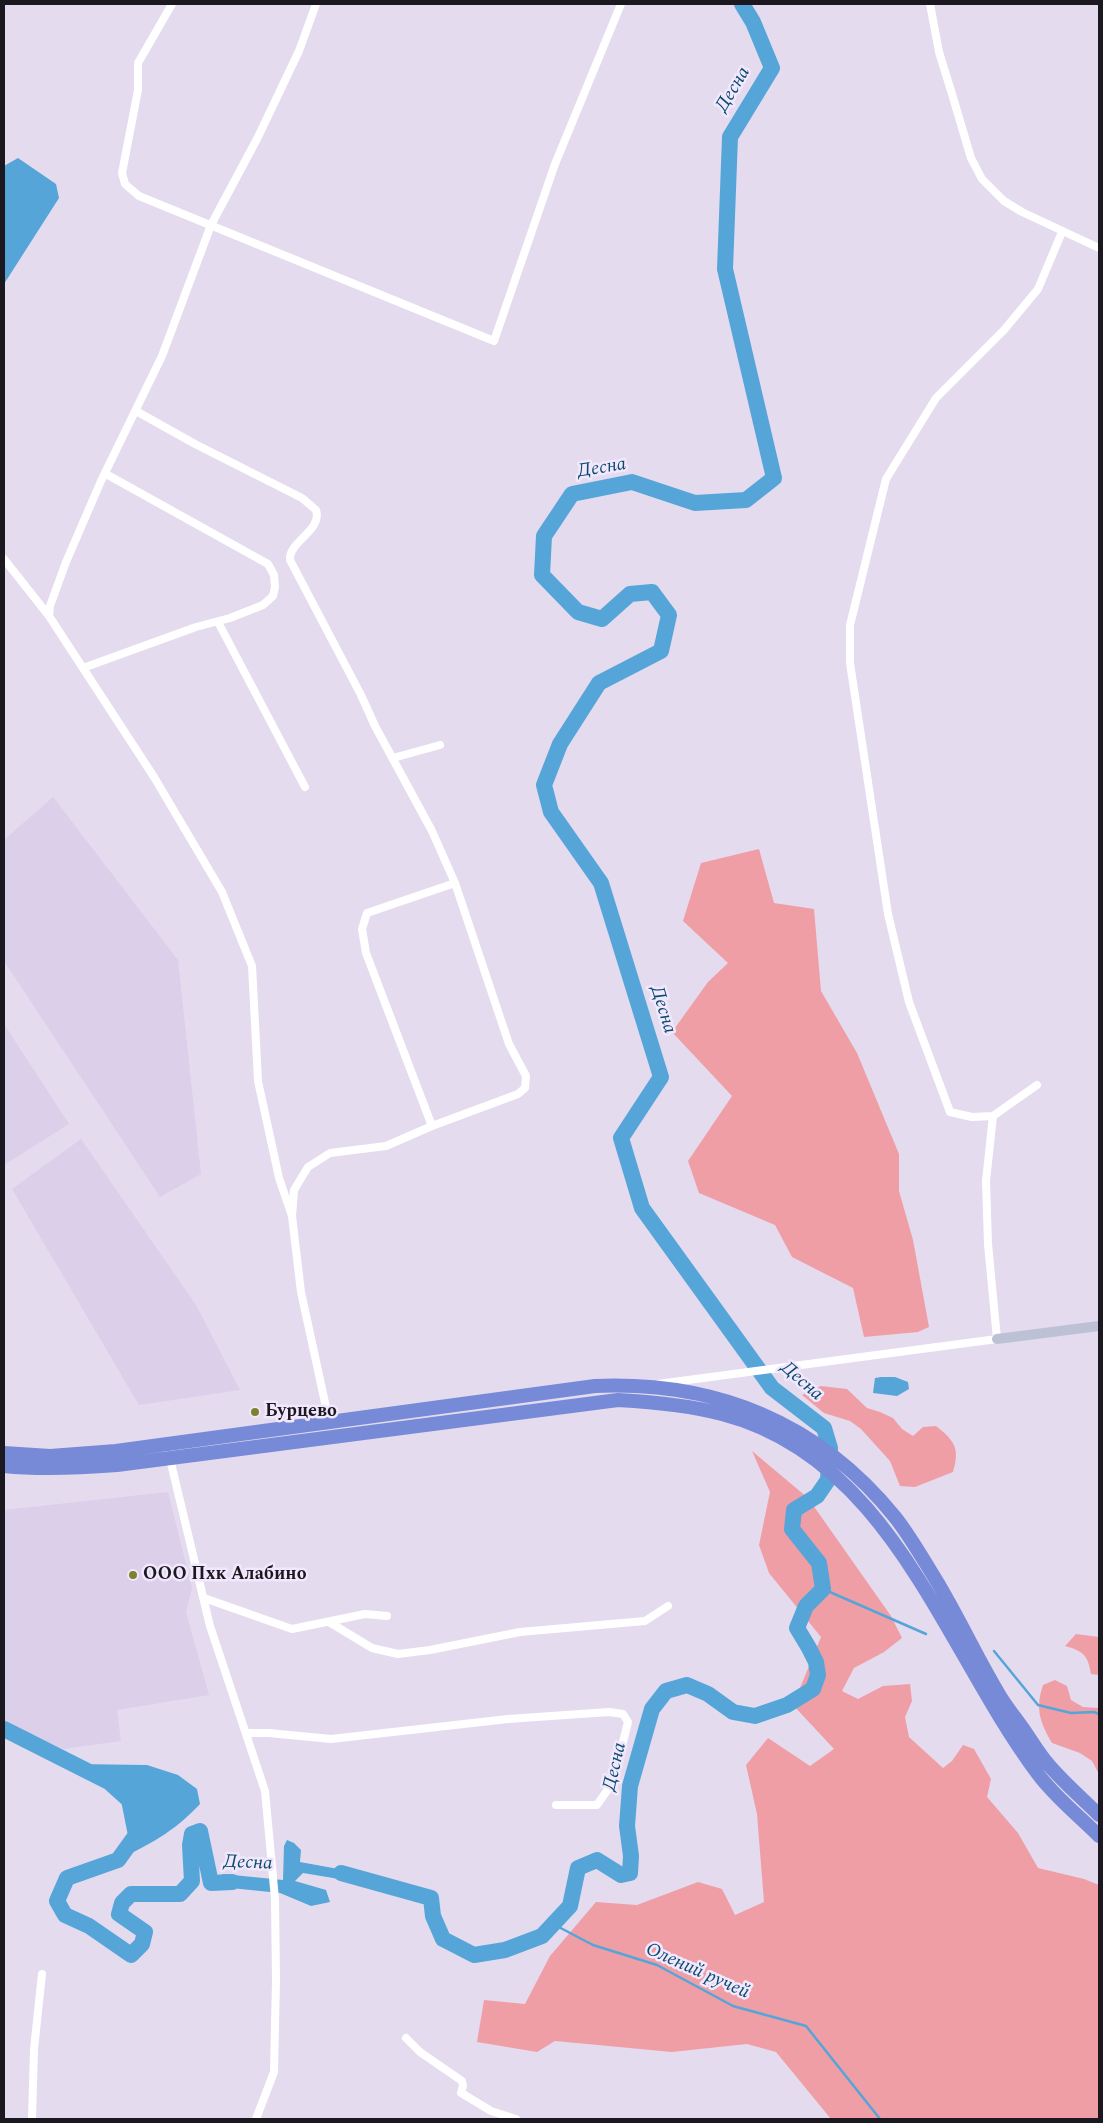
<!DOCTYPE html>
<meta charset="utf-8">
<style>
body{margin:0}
#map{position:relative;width:1103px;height:2123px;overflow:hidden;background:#e4dbef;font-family:Spectral,serif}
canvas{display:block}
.frame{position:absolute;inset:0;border:5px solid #1c181f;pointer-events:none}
</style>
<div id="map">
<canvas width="1103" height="2123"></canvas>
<div class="frame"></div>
</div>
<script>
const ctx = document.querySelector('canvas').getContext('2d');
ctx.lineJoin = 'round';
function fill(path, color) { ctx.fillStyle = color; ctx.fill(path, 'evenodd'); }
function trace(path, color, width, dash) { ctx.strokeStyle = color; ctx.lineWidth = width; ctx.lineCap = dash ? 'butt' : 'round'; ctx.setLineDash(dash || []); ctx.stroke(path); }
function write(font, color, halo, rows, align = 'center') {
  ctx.font = font + ' Spectral,serif'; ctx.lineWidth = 5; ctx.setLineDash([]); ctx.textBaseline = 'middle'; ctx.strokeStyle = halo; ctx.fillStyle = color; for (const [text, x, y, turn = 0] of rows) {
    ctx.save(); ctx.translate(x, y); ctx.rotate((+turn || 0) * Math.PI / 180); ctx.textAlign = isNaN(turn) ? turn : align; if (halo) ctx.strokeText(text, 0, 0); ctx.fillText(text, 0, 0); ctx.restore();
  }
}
fill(new Path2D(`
 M53,797l125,163 23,214 -41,23 -156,-236v-121z
 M4,1024l65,100 -65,41z
 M81,1139l115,166 44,85 -101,15 -127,-216z
 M168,1492l24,96 -6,24 23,83 -92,15 4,31 -58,8 -59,-27v-212z`), '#dbcfea');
fill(new Path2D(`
 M759,849l15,54 40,6 7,82 36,62 42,101v37l14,49 16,87 -11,5 -54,5 -11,-49 -61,-31 -17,-32 -76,-32 -11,-32 44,-65 -60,-64 36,-50 20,-19 -45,-42 18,-58z
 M821,1386l26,3 20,19 13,4 13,6 9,11 11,7 10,-9 13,-1c19,15 24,23 17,46l-38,15 -15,-1 -10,-25 -29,-32 -11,-8 -26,-8 -22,-18z
 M752,1451l56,47 83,118 11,22 -18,14 -30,16 -12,23 16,8 25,-13 27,-2 2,17 -7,16 4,20 34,31 9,-7 11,-16 11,4 17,30 -4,18 31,36 20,35 46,11 15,6v234h-268l-55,-67 -29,-8 -75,8 -117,-11 -18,11 -60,-10 7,-42 41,4 25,-48 46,-54 41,3 61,-23 24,7 13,26 29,-13 -7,-88 -11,-49 22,-27 42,28 24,-17 -41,-44 28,-68 -52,-64 -10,-28 11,-53z
 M1076,1634l23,3v38l-8,-1c-3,-19 -8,-23 -26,-28z
 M1055,1680l12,6 4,14 12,7 16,1v66l-7,-13 -12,-8 -28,-10c-12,-21 -17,-34 -9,-58z`), '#ef9ea6');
fill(new Path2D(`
 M18,158l38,26 3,14 -55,86v-118z
 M881,1377h14l13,5 1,7 -12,7 -24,-3 2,-15z
 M75,1764l72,1 31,10 19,14 3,15c-26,28 -51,41 -85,57l21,-26 -7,-35 -20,-18z
 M287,1840l7,3 7,7 -1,12 55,10 6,6 -4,4 -54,-9 -8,8 31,9 4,12 -19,4 -31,-13 -59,-6 -10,-4 12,-9 60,6 1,-34z`), '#56a5d8');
trace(new Path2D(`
 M823,1589l103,45
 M994,1651l44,54 33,8 23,-1 5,2
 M553,1924l40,21 64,20 76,41 73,20 74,93`), '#56a5d8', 2.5);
trace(new Path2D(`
 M4,1729l105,53 20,18 7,35 -18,25 -51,18 -10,23 8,14 24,11 42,29 11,-11 3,-12 -26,-18 3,-11 9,-9h49l12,-13 -2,-36 2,-11 8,-3 11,52 21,-1
 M341,1873l90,25 2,18 10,23 31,16 31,-5 37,-14 28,-30 8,-38 19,-8 24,15 9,-2 1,-17 -4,-30 3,-40 22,-77 14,-18 21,-6 21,9 25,18 22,4 32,-11 26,-16 5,-14 -2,-13 -7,-14 -12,-20 9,-22 17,-17 -4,-26 -27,-34 2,-19 23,-14 11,-16 2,-32 -6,-20 -52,-40 -130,-180 -21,-70 40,-61 -60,-194 -50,-71 -7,-27 16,-41 39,-61 62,-32 8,-36 -17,-23 -22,2 -28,25 -24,-7 -36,-37 2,-39 28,-42 60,-12 63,21 51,-3 28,-22 -49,-209 5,-132 42,-69 -19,-46 -11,-18`), '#56a5d8', 16);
trace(new Path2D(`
 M172,4l-34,59v27l-16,83 3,11 14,12 355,145 61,-177 66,-160
 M930,4l9,48 13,42 19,64 11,21 22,22 18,11 77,36
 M136,411l59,33 107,54 14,12c7,20 -28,32 -26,50l71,135 14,31 57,105 23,52 54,161 17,32 -1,12 -7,6 -86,32 -46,20 -56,7 -22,14 -14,23 -2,26
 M4,559l45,57 105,161 68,115 30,74 6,115 21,97 13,38 9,76 28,129
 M49,616l1,-10 16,-44 35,-81 61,-125 49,-131 47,-88 41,-86 17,-47
 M218,622l87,165
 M83,668l113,-41 34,-9 33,-13 10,-9 2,-9 -1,-12 -6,-11 -162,-90
 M393,758l47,-13
 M993,1116l-21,1 -22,-5 -41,-110 -21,-88 -38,-251v-38l36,-146 50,-81 68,-68 34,-41 24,-57
 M432,1126l-66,-173 -4,-24 5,-16 88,-30
 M658,1384l339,-45 -9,-95 -2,-63 7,-65 44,-31
 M170,1459l40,167 55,165 10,108 1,81 -2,92 -18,47
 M204,1598l88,31 73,-15 22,2
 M329,1622l43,26 26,6 32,-4 90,-18 125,-11 23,-15
 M246,1733h23l62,6 177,-20 101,-7 14,2 5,8 -15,60 -16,23h-41
 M406,2038l14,14 42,29 1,5 -2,7 2,1 28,17 25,8
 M32,2119l2,-70 8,-75`), '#fff', 8);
trace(new Path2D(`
 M997,1339l102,-13`), '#bdc1d6', 10);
trace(new Path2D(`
 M4,1453l46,3 66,-5 479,-65c120,-5 223,36 300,131 15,19 28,42 41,63 23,38 41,78 64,116 8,13 18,25 26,37 7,10 14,22 22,31 15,18 34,34 51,51
 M4,1466c38,4 75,2 113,-1l501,-65c35,2 70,5 104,14 170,44 222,235 316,360 15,21 42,43 61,62`), '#778ad7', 14);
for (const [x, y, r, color] of [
 [255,1412,5,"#7c832f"],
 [133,1575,5,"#7c832f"]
]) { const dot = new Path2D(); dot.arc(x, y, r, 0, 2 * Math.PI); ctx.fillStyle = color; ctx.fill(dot); trace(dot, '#f2e8fd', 2); }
write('bold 18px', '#1c181f', '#f2e8fd', [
 ["Бурцево",265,1412],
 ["ООО Пхк Алабино",143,1575]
], 'left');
write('italic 19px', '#0a4a6c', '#f2e8fd', [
 ["Десна",734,90,-59],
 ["Десна",602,469,-9],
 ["Десна",662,1010,73],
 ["Десна",801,1382,41],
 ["Десна",616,1767,-77],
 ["Десна",248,1864,2],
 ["Олений ручей",697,1972,24]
]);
</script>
